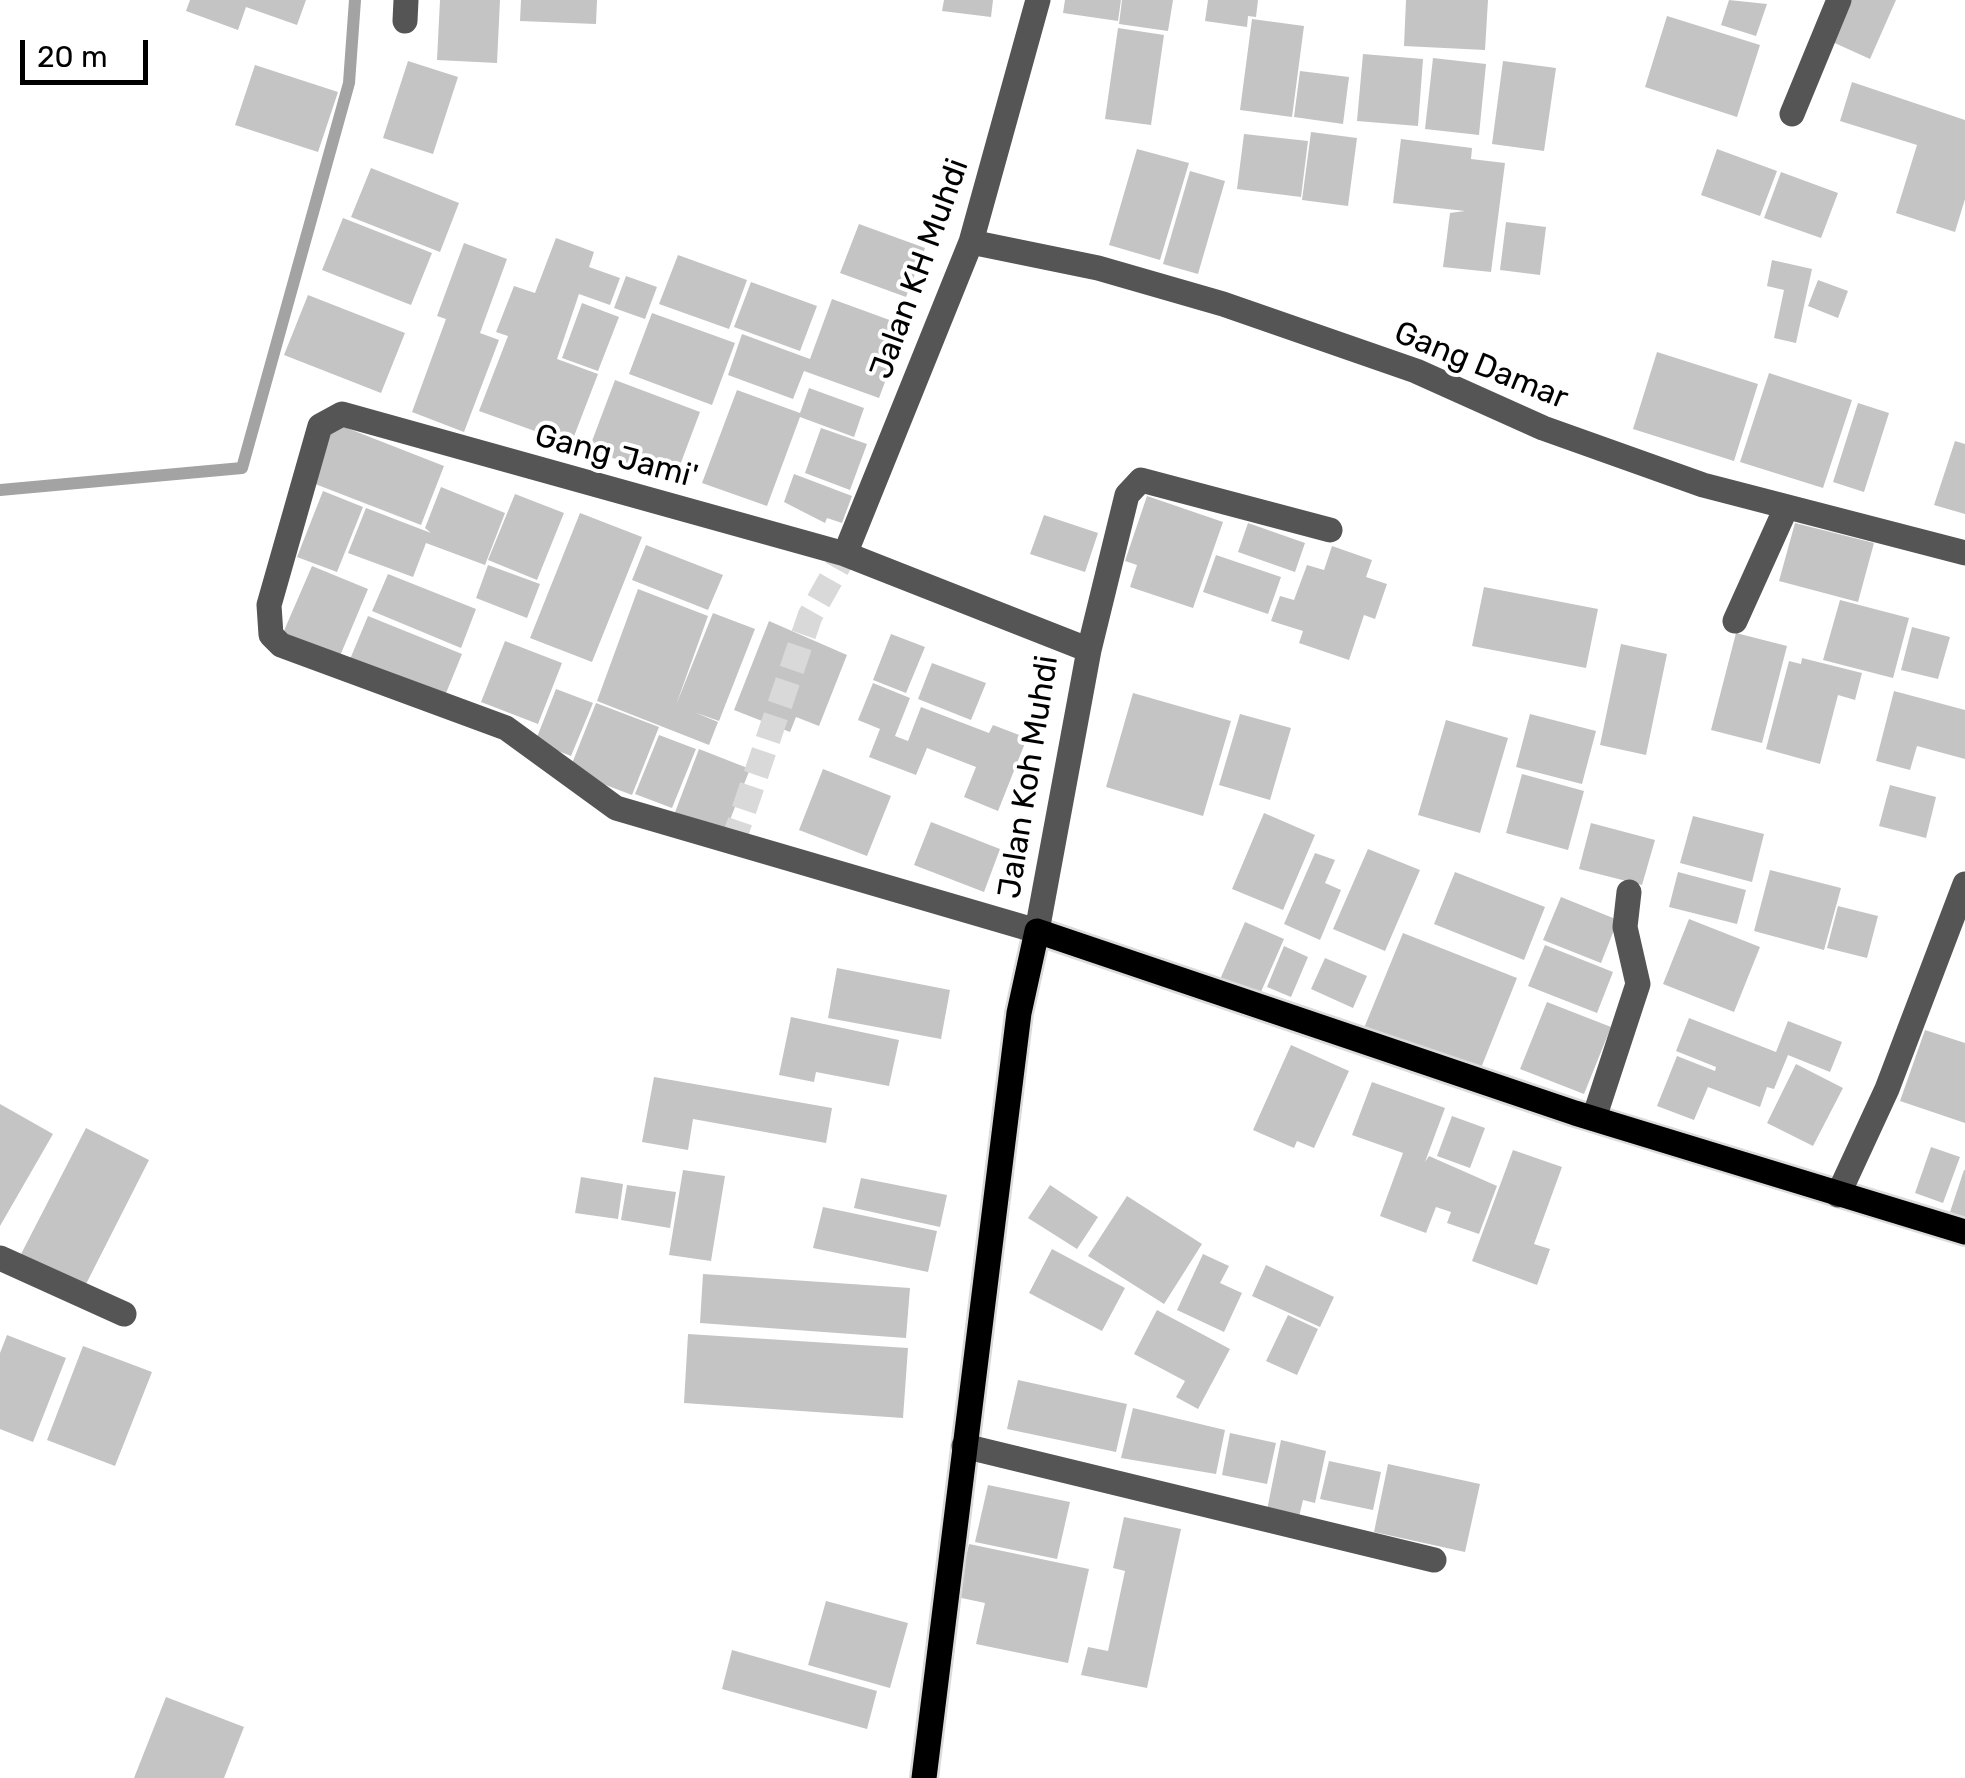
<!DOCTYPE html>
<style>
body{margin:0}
#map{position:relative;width:1965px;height:1778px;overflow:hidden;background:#fff;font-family:Rubik,sans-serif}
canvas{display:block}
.scale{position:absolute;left:20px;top:40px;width:128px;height:45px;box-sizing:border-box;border:5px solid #000;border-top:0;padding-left:12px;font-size:30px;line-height:35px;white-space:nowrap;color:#000;-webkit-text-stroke:8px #fff;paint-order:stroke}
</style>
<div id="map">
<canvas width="1965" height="1778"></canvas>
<div class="scale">20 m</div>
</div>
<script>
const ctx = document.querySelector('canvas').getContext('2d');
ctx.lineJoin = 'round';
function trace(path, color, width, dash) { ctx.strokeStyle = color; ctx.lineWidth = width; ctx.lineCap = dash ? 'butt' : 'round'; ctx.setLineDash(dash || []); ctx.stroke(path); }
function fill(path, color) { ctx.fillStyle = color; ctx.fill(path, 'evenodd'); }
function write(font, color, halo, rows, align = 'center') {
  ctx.font = font + ' Rubik,sans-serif'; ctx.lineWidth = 8; ctx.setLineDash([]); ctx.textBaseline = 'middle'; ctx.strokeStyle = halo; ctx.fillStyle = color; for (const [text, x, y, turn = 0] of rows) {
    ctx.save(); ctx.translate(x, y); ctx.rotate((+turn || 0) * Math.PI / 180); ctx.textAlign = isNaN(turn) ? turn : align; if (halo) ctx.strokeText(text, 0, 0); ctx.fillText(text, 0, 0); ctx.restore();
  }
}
trace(new Path2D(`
 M0,490l242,-22 107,-385 6,-83`), '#a3a3a3', 12);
fill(new Path2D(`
 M190,0h116l-9,25 -51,-18 -8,23 -52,-19z
 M440,0h60l-3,63 -60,-3z
 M521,0h76l-1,24 -76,-3z
 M944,0h49l-2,17 -49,-6z
 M1065,0h56l-3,21 -55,-8z
 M1122,0h51l-5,31 -49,-7z
 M1208,0h50l-2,17 -8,-1 -1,11 -42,-6z
 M1406,0h82l-3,50 -81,-4z
 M1729,0l38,4 -11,32 -35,-11z
 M1845,0h51l-26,59 -42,-19z
 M1667,16l93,29 -23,72 -92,-30z
 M1252,19l52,7 -12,91 -52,-7z
 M1118,28l46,7 -13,90 -46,-6z
 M1363,54l60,5 -5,67 -61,-5z
 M1433,58l53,6 -7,71 -54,-6z
 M408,61l50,16 -25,77 -50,-16z
 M1503,61l53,7 -12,83 -52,-7z
 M255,65l83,27 -20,60 -83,-27z
 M1300,71l49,6 -6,47 -49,-7z
 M1852,82l113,38v79l-10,33 -59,-19 21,-68 -77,-24z
 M1311,132l46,6 -9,68 -46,-6z
 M1244,134l64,7 -7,56 -64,-8z
 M1401,139l71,9 -1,11 34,4 -14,109 -48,-5 7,-54 15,-2 -72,-8z
 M1137,149l52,14 -29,97 -51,-15z
 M1717,149l60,22 -17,45 -59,-21z
 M371,168l88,35 -19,49 -89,-35z
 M1190,171l35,10 -27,93 -35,-10z
 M1781,172l57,21 -17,45 -57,-20z
 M343,218l89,35 -21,52 -89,-35z
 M1506,222l40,5 -6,48 -40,-5z
 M859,224l66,24 -19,49 -66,-24z
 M556,238l38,14 -5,15 31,11 -10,27 -31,-11 -22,65 41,15 -27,70 -92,-33 29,-75 -12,-4 18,-46 21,7z
 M464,243l43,16 -27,74 19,7 -35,92 -52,-20 34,-93 -9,-3z
 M678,255l69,25 -18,49 -70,-25z
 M1772,260l40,9 -16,74 -22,-5 10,-48 -17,-4z
 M626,276l31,11 -12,32 -31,-11z
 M1818,280l30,11 -10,27 -30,-12z
 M751,282l66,24 -17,45 -66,-24z
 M308,295l97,38 -24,60 -97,-38z
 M832,299l74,27 -27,72 -75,-27 -11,28 -65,-24 14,-41 68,25z
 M582,303l37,14 -21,54 -36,-13z
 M652,313l83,30 -23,62 -83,-31z
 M1657,352l101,32 -24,77 -101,-32z
 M1769,373l83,27 -29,88 -83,-26z
 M615,380l85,32 -26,69 -85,-32z
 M809,388l55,20 -10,29 -54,-20 -33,89 -65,-23 35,-93 63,23z
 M1858,403l31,10 -25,79 -31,-10z
 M334,423l110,43 -23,59 -111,-43z
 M821,428l46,16 -17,46 -45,-17z
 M1955,441l10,3v70l-31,-9z
 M794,474l58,22 -10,27 -15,-5 -2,5 -41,-21z
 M441,487l64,26 -20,52 -59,-22 -13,34 -65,-24 18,-45 65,25 -6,-5z
 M323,491l40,16 -26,65 -40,-15z
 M515,494l49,19 -27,67 -49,-20z
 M1147,496l76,26 -30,86 -63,-21 7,-22 -12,-4z
 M580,513l62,24 -50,125 -62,-24z
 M1044,515l54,18 -13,39 -55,-18z
 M1248,523l57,20 -10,29 -57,-20z
 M1795,523l79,20 -16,59 -79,-21z
 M646,545l77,30 -15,35 -76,-30z
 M1332,546l40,14 -6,17 21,7 -12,35 -11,-4 -15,45 -50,-17 4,-12 -32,-10 9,-25 14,4 13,-35 17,5z
 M1216,555l65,22 -13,37 -65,-22z
 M488,565l52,19 -13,34 -51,-20z
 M312,566l56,23 -28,67 -57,-23z
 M388,574l88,35 -15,39 -89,-37z
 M1484,587l114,22 -12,59 -114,-22z
 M638,589l70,27 -32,89 37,-92 42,16 -36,92 -25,-9 24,10 -9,23 -112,-44z
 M1840,600l69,18 -16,60 -70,-18z
 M368,616l94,38 -20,49 -94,-39z
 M769,621l78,34 -28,71 -23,-9 -6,15 -56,-22z
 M1912,627l38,10 -12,42 -37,-9z
 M1736,633l51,13 -25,97 -51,-13z
 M891,634l34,13 -19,46 -33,-13z
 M505,641l57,22 -24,61 -57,-22z
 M1621,644l46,10 -21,101 -46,-10z
 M1802,658l60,15 -7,27 -17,-5 -18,69 -54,-15 23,-88 12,3z
 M932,663l54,20 -15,37 -53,-21z
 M873,683l37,15 -15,38 13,5 13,-34 68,26 4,-8 34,13 -29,73 -34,-14 12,-30 -49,-19 -11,27 -47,-18 11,-28 -22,-9z
 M556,689l37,14 -22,53 -36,-14z
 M1894,691l71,19v49l-48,-13 -7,24 -34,-9z
 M1133,693l98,28 -28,95 -97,-29z
 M596,703l63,24 -27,68 -63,-24z
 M1240,714l51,14 -21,72 -51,-15z
 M1530,714l66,17 -14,53 -66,-17z
 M1446,720l62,18 -28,95 -62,-18z
 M659,735l37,14 -24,59 -37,-14z
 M699,749l51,20 -26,66 -50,-20z
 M823,769l68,27 -24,60 -68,-26z
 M1522,774l62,17 -16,59 -62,-17z
 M1890,785l46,12 -10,41 -47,-12z
 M1264,813l51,22 -32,75 -51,-21z
 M1693,816l71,18 -12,48 -72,-19z
 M931,822l69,27 -16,43 -70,-27z
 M1591,823l64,17 -13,45 -63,-16z
 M1368,849l52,21 -35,81 -52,-22z
 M1315,853l20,7 -10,23 16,7 -21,50 -36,-16z
 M1770,870l71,18 -17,62 -70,-19z
 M1455,872l90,35 -21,53 -90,-36z
 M1678,872l68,18 -9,34 -68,-17z
 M1561,897l57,23 -17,43 -58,-23z
 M1838,906l40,10 -11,42 -40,-10z
 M1689,919l71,28 -26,65 -71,-28z
 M1245,922l39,17 -27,62 -39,-17z
 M1403,933l114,45 -38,95 -115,-45z
 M1545,945l68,27 -16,41 -69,-27z
 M1284,946l24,11 -17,40 -24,-10z
 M1325,958l42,18 -14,32 -42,-19z
 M837,968l113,22 -9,49 -113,-21z
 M1547,1002l64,25 -27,67 -64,-25z
 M791,1017l108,23 -10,46 -73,-14 -2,10 -35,-7z
 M1689,1018l87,34 12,-31 54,21 -12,30 -42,-17 -14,34 -7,-2 -7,20 -52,-20 -14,33 -37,-14 20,-50 38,15 1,-4 -40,-16z
 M1925,1030l40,13v80l-65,-22z
 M1291,1045l58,26 -35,77 -17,-7 -3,7 -41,-18z
 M1796,1064l47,24 -30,58 -46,-23z
 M654,1077l178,31 -6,35 -133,-24 -5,31 -46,-8z
 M1372,1082l73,26 -20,54 4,-6 68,30 -18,48 -32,-11 4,-11 -15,-5 -10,26 -46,-17 23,-63 -51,-18z
 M0,1104l53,30 -53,92z
 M1452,1116l33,12 -15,40 -33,-12z
 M86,1128l63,32 -65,128 -64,-32z
 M1931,1147l29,10 -17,46 -28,-10z
 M1513,1150l49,17 -28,77 16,5 -13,36 -65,-24z
 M683,1170l42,6 -14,85 -42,-6z
 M1964,1170h1v48l-15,-6z
 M581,1177l42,7 -5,35 -43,-6z
 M861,1178l86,17 -7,32 -86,-19z
 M627,1185l49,7 -6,36 -49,-8z
 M1050,1185l48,32 -21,32 -49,-31z
 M1127,1196l75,48 -38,60 -76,-48z
 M823,1207l114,24 -9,41 -115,-24z
 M1052,1249l73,39 -23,43 -73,-38z
 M1203,1254l26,12 -9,17 22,10 -18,39 -47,-22z
 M1266,1265l68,32 -14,30 -68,-31z
 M703,1274l207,14 -4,50 -206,-15z
 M1157,1310l73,39 -32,60 -22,-12 9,-16 -51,-27z
 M1288,1315l30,14 -21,46 -31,-14z
 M688,1334l220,14 -5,70 -219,-15z
 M7,1335l59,23 -33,84 -33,-13v-76z
 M83,1346l69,26 -37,94 -68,-26z
 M1018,1380l109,24 -11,48 -109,-23z
 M1133,1408l92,22 -9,44 -95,-16z
 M1230,1433l46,10 -9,41 -45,-9z
 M1281,1440l45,11 -11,52 -12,-3 -4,17 -32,-7z
 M1329,1461l52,11 -8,38 -53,-11z
 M1388,1464l92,20 -15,68 -91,-20z
 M988,1485l82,17 -13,57 -82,-17z
 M1124,1517l57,12 -34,159 -66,-13 7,-28 20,4 17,-80 -12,-3z
 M969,1544l120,25 -21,94 -92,-19 9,-41 -28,-6z
 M826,1601l82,22 -18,65 -82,-23z
 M732,1650l145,41 -10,38 -145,-40z
 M166,1697l78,30 -20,51h-90z`), '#c4c4c4');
trace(new Path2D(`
 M732,845l78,-229 35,-62`), '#d9d9d9', 25, [25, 12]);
const major = new Path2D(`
 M924,1778l95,-765 18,-82 538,182 390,119`);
trace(major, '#dbdbdb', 30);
trace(new Path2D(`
 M405,21l1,-21
 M1792,114l47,-114
 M971,242l127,26 125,36 193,67 127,57 160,57 262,68
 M342,414l503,140 244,96 -52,281 -421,-123 -110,-80 -225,-83 -10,-10 -2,-30 51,-179z
 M845,554l126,-312 67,-242
 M1735,621l51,-113
 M1089,650l38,-155 14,-15 189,50
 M1594,1118l44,-134 -13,-57 4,-35
 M1838,1195l49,-106 78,-205
 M0,1258l124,56
 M964,1446l470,114`), '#555', 25);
trace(major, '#000', 25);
write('32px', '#000', '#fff', [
 ["Jalan KH Muhdi",920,269,-70],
 ["Gang Damar",1481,366,22],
 ["Gang Jami'",616,457,15],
 ["Jalan Koh Muhdi",1029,777,-81]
]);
</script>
